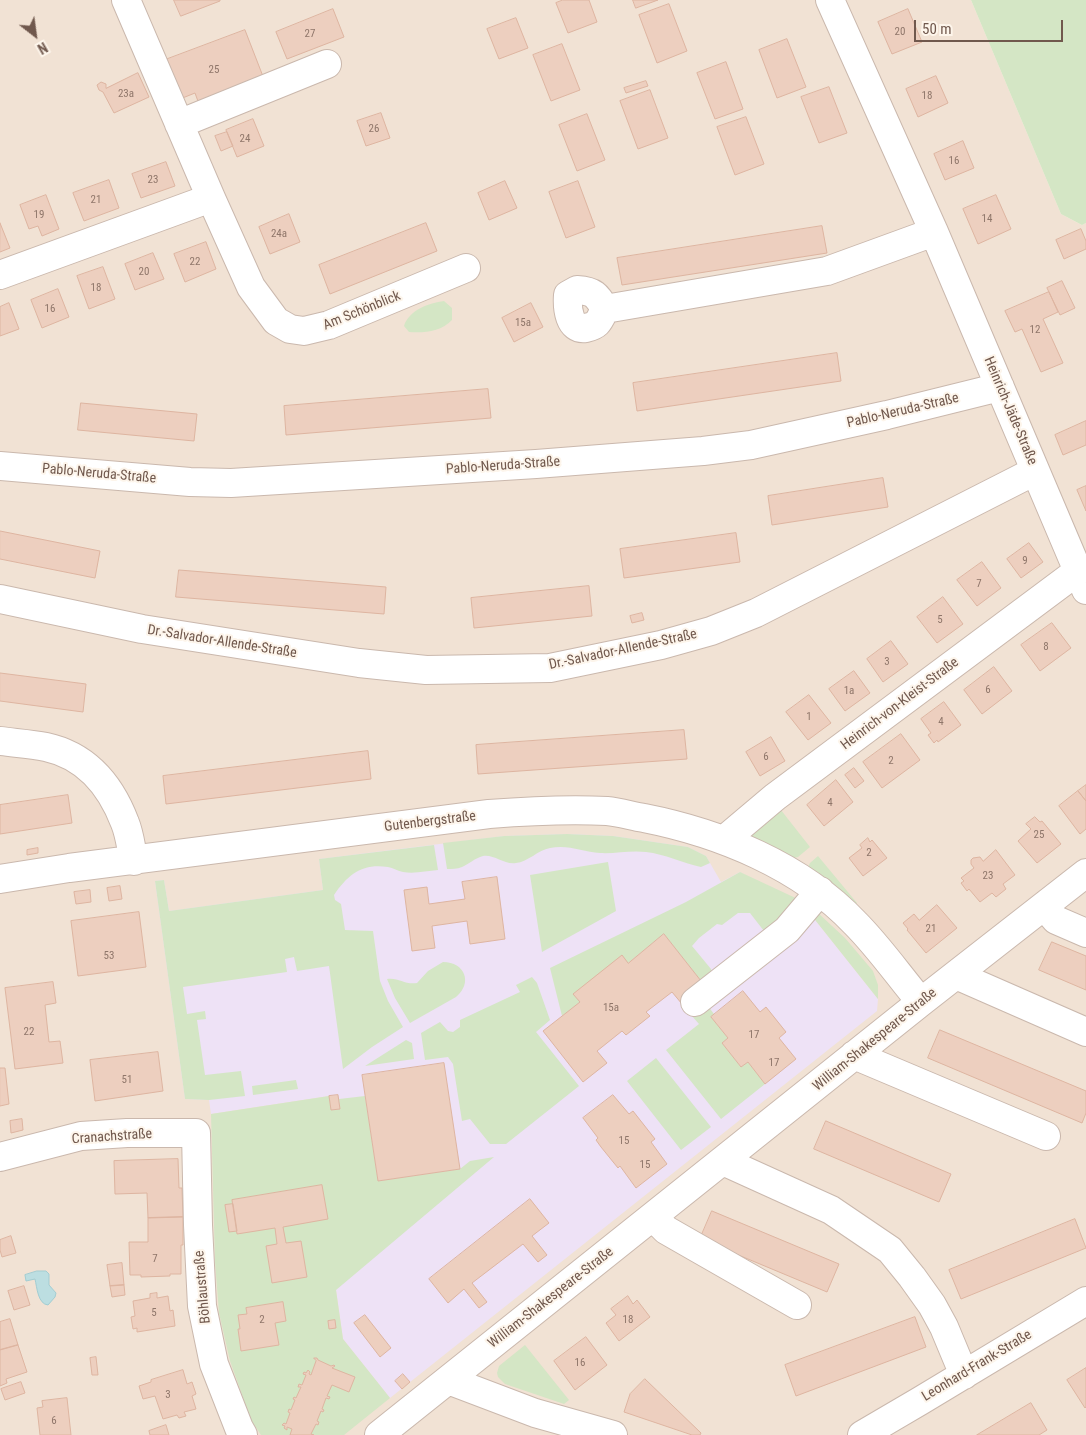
<!DOCTYPE html>
<meta charset="utf-8">
<style>
body{margin:0}
#map{position:relative;width:1086px;height:1435px;overflow:hidden;background:#faf1e5;font-family:"Roboto Condensed",sans-serif}
canvas{display:block}
.north{position:absolute;left:10px;top:10px;width:50px;height:50px;-webkit-text-stroke:4px #fdf5eb;paint-order:stroke;rotate:150deg;font-size:14px;font-weight:700;line-height:20px;text-align:center;color:#70584d}
.north::after{content:'';display:block;margin:auto;width:18px;height:22px;background:#70584d;clip-path:polygon(50% 0,100% 100%,50% 72%,0 100%)}
.scale{position:absolute;left:914px;top:20px;width:149px;height:22px;box-sizing:border-box;border:2px solid #70584d;border-top:0;padding-left:6px;font-size:15px;line-height:18px;white-space:nowrap;color:#70584d;-webkit-text-stroke:4px #fdf5eb;paint-order:stroke}
</style>
<div id="map">
<canvas width="1086" height="1435"></canvas>
<div class="north">N</div>
<div class="scale">50 m</div>
</div>
<script>
const ctx = document.querySelector('canvas').getContext('2d');
ctx.lineJoin = 'round';
function fill(path, color) { ctx.fillStyle = color; ctx.fill(path, 'evenodd'); }
function trace(path, color, width, dash) { ctx.strokeStyle = color; ctx.lineWidth = width; ctx.lineCap = dash ? 'butt' : 'round'; ctx.setLineDash(dash || []); ctx.stroke(path); }
function write(font, color, halo, rows, align = 'center') {
  ctx.font = font + ' "Roboto Condensed",sans-serif'; ctx.lineWidth = 4; ctx.setLineDash([]); ctx.textBaseline = 'middle'; ctx.strokeStyle = halo; ctx.fillStyle = color; for (const [text, x, y, turn = 0] of rows) {
    ctx.save(); ctx.translate(x, y); ctx.rotate((+turn || 0) * Math.PI / 180); ctx.textAlign = isNaN(turn) ? turn : align; if (halo) ctx.strokeText(text, 0, 0); ctx.fillText(text, 0, 0); ctx.restore();
  }
}
fill(new Path2D(`
 M0,0h971l90,214 21,11 4,-2v1212h-1086z`), '#f1e2d4');
fill(new Path2D(`
 M567,834l46,2 75,11 18,9 15,26 19,-10 72,44 66,83 -1,12 -487,387 -47,-59 -7,-49 -5,-180 -2,-14 -118,18 -2,-14 -24,-1 -30,-218 9,-1 5,31 154,-21 -4,-31 185,-23z`), '#eee2f6');
fill(new Path2D(`
 M971,0h115v223l-4,2 -21,-11z
 M444,301l8,7v12c-11,12 -28,13 -43,12l-5,-6c5,-16 25,-23 40,-25z
 M777,805l33,42 -12,10 -5,1 -42,-19 -1,-9z
 M567,834l46,2 75,11 18,9 4,7 -9,4c-19,-4 -36,-13 -55,-15 -16,-2 -31,2 -46,1 -17,-1 -32,-9 -50,-5 -12,2 -22,14 -34,15 -12,2 -22,-9 -33,-7 -8,2 -14,8 -21,11 -5,2 -10,2 -15,2l-4,-26 61,-7z
 M434,845l4,25c-11,1 -24,4 -35,2 -5,-1 -10,-4 -15,-5 -25,-4 -40,7 -54,28l1,5 6,4 4,26 28,1 7,50 8,20 15,26 -31,20 -29,22 -14,-103 -32,5 -3,-14 -9,2 2,13 -104,15 4,27 18,-3 1,8 -9,1 8,55 36,-4 4,25 -36,4 -24,-1 -30,-218 9,-1 5,31 154,-21 -4,-31z
 M818,856l39,47 -2,3 -48,-37 3,-6z
 M608,862l8,49 -74,41 -12,-77z
 M740,872l62,29 -38,30 -14,-18h-12l-16,12 -5,-1 -18,14 -7,8 19,23 1,9 -7,8 -41,-52 -36,29 -54,31 6,8 -18,14 -12,-48 136,-66z
 M818,913l27,25 28,33 5,14v14l-66,-83z
 M443,962c22,0 30,21 13,35l-46,26 -15,-25 -8,-19c11,-2 18,6 30,4l11,-12z
 M532,977l5,6 13,37 -14,12 43,54 -73,58h-16l-20,-25 -8,2 -9,-57 -5,-7 -23,3 -4,-27 19,-11 8,9 5,1 7,-5v-7l60,-28 -4,-7z
 M705,1002l9,12 -3,3 17,21 -6,5 19,24 7,-5 17,22 -44,35 -55,-69 33,-26 -7,-8 12,-9z
 M406,1040l6,3 2,16 -49,7z
 M656,1058l55,69 -30,23 -54,-69z
 M296,1080l2,9 -45,6 -1,-9z
 M329,1096l3,14 8,-1 -1,-10 26,-3 13,85 82,-12 10,-8 24,-4 -158,133 7,49 47,59 -46,37h-83l-10,-15 -21,-59 -11,-48 -4,-51 -4,-148z
 M525,1345l44,55 -5,4 -59,-20 -7,-7 -1,-4 2,-7z`), '#d4e6c5');
const water = new Path2D(`
 M37,1271h9l3,3v11l7,8 -1,4 -7,8c-10,-1 -11,-17 -13,-26l-9,2 -1,-6z`);
fill(water, '#bcdee1');
trace(water, '#a3cdd2', 1);
const building = new Path2D(`
 M174,0h46v1l-39,15z
 M563,0h26l8,22 -29,11 -12,-30z
 M633,0h25l-22,8z
 M669,4l18,47 -30,12 -18,-48z
 M333,9l11,28 -57,22 -11,-27z
 M908,9l14,33 -30,12 -14,-32z
 M516,18l12,30 -29,11 -12,-30z
 M245,30l19,49 -65,25 -4,-11 -15,6 -15,-39z
 M787,39l19,48 -29,11 -18,-48z
 M562,44l18,46 -29,11 -18,-46z
 M726,62l17,47 -28,10 -18,-46z
 M138,73l11,24 -35,16 -11,-21 -4,-2 -2,-5 4,-3 5,2v4z
 M936,76l12,27 -30,14 -12,-28z
 M646,81l2,5 -22,7 -2,-5z
 M829,87l18,46 -28,10 -18,-46z
 M650,90l18,48 -30,11 -18,-48z
 M381,113l9,25 -24,8 -9,-25z
 M587,114l18,46 -28,11 -18,-46z
 M746,117l18,47 -29,11 -18,-48z
 M253,119l11,27 -27,11 -11,-27z
 M227,132l6,14 -12,5 -6,-15z
 M963,141l11,27 -29,12 -11,-26z
 M166,162l9,24 -34,12 -9,-24z
 M109,180l10,28 -35,13 -11,-28z
 M505,181l12,27 -28,12 -11,-27z
 M578,181l17,46 -29,11 -17,-46z
 M46,195l13,34 -17,7 -4,-10 -9,3 -9,-24z
 M996,195l15,34 -33,15 -15,-35z
 M289,214l11,28 -30,12 -11,-27z
 M0,223l10,25 -10,4z
 M426,223l11,28 -107,43 -11,-29z
 M822,226l5,27 -205,32 -5,-27z
 M1081,229l5,12v8l-22,10 -8,-19z
 M206,242l10,27 -31,13 -11,-28z
 M153,253l11,26 -29,11 -10,-26z
 M103,267l12,32 -26,10 -12,-33z
 M1062,281l13,27 -15,7 -13,-27z
 M58,289l11,28 -27,11 -11,-28z
 M1049,292l9,20 -15,7 20,44 -22,9 -19,-43 -7,3 -10,-21z
 M9,303l10,26 -19,7v-29z
 M531,303l12,24 -29,15 -12,-24z
 M837,353l4,28 -204,30 -4,-28z
 M488,389l3,29 -205,17 -2,-29z
 M81,403l116,11 -3,27 -116,-11z
 M1086,421v24l-23,10 -8,-20z
 M883,478l5,29 -116,18 -4,-29z
 M1086,486v25l-9,-21z
 M0,531l100,20 -5,27 -95,-19z
 M736,533l4,29 -116,16 -4,-29z
 M1029,543l14,19 -22,16 -14,-19z
 M982,562l19,26 -24,18 -20,-26z
 M179,570l207,17 -2,27 -208,-17z
 M589,586l3,30 -118,12 -3,-30z
 M943,597l20,27 -26,19 -20,-26z
 M642,613l2,7 -12,3 -2,-7z
 M1052,623l19,25 -31,23 -19,-26z
 M891,641l17,23 -25,18 -16,-23z
 M994,667l18,24 -30,23 -18,-24z
 M854,671l16,22 -25,18 -16,-22z
 M0,673l86,11 -3,28 -83,-11z
 M809,695l22,28 -23,17 -22,-28z
 M944,702l17,23 -23,17 -1,-2 -3,3 -6,-8 3,-2 -10,-14z
 M684,730l3,29 -209,15 -2,-29z
 M901,734l19,26 -38,28 -19,-26z
 M771,737l14,24 -25,15 -14,-24z
 M368,751l3,28 -205,25 -3,-28z
 M854,768l10,13 -9,7 -10,-13z
 M836,780l17,22 -29,24 -17,-21z
 M1086,785v16l-8,-10z
 M1078,791l8,10v28l-6,5 -21,-28z
 M68,795l4,28 -72,11v-29z
 M1035,817l5,5 2,-1 19,23 -24,19 -19,-22 13,-12 -5,-5z
 M868,838l2,4 2,-2 15,18 -24,18 -14,-18 13,-10 -2,-3z
 M38,848v5l-11,2v-5z
 M996,850l19,25 -12,9 3,5 -10,8 -4,-4 -12,9 -11,-13 -2,2 -6,-8 3,-2 -3,-3 13,-10 -3,-4v-4l2,-2 7,-1 3,4z
 M497,877l8,62 -35,5 -3,-23 -35,5 3,22 -23,3 -8,-61 23,-3 2,17 36,-5 -3,-17z
 M120,886l2,13 -13,2 -2,-13z
 M90,890l1,12 -15,2 -2,-12z
 M937,905l20,23 -31,25 -19,-23 1,-1 -5,-6 11,-9 5,6z
 M139,912l7,55 -68,9 -7,-55z
 M664,934l41,52 -23,18 -10,-12 -26,20 4,4 -24,19 -4,-4 -25,20 10,12 -24,19 -40,-51 37,-29 -7,-8 49,-39 6,8z
 M1052,942l34,14v34l-47,-20z
 M53,982l3,21 -11,2 2,19 2,18 11,-1 3,22 -48,6 -10,-81z
 M743,991l17,21 6,-5 20,25 -7,6 17,21 -31,25 -17,-22 -7,5 -19,-24 6,-5 -17,-21z
 M940,1030l146,61v22l-4,10 -154,-65z
 M158,1052l5,39 -68,10 -5,-41z
 M444,1063l16,106 -82,12 -16,-106z
 M0,1068h5l4,36 -9,2z
 M338,1095l2,14 -9,1 -2,-14z
 M613,1095l16,19 4,-3 22,28 -4,3 16,22 -31,24 -16,-22 -2,2 -17,-21 -5,-7 2,-2 -15,-20z
 M22,1119l1,11 -12,3 -1,-12z
 M826,1121l125,53 -12,28 -125,-53z
 M178,1159l1,29h3l1,29 -35,1 -1,-25 -32,1 -1,-33z
 M322,1185l6,34 -45,8 3,16 15,-2 6,36 -35,6 -6,-37 11,-2 -2,-16 -38,6 -5,-34z
 M530,1199l19,24 -17,13 15,19 -9,7 -15,-18 -51,39 15,19 -8,6 -15,-19 -16,14 -19,-24z
 M233,1204l4,27 -8,1 -4,-27z
 M712,1211l127,53 -12,28 -127,-53z
 M183,1217v28h-2v29h-11v2l-29,1v-2h-11l-1,-33h19v-24z
 M1075,1219l11,29 -125,51 -12,-29z
 M11,1236l5,17 -14,4 -2,-7v-10z
 M122,1263l2,22 -14,1 -3,-21z
 M124,1285l1,10 -13,2 -2,-11z
 M24,1286l6,19 -16,5 -6,-19z
 M157,1293v5l11,-2 2,15 3,-1 2,16 -38,6v-4l-4,1 -2,-12 4,-1 -2,-15 17,-3v-4z
 M628,1296l5,8 4,-4 13,17 -31,24 -13,-18 10,-8 -5,-6z
 M283,1302l3,19 -11,2 4,22 -38,6 -3,-22h2l-2,-14 9,-1 -1,-6z
 M365,1315l26,33 -11,9 -26,-34z
 M915,1317l11,30 -130,49 -11,-31z
 M10,1319l8,26 -18,5v-28z
 M335,1320l1,8 -7,1 -1,-8z
 M586,1337l21,28 -32,25 -21,-29z
 M18,1345l9,27 -21,7 1,4 -7,3v-36z
 M96,1357l2,18h-6l-2,-17z
 M314,1358h3l1,2 13,6 3,-1 1,1 -3,2 23,9 -6,15 -17,-7 -5,11 3,1 -1,2 -3,-1 -4,11 2,1 -1,2 -2,-1 -4,10 2,1 -1,3 -2,-1 -5,10 3,1h-24l2,-6 -5,-2v3l-3,-2 1,-2 -3,-1 2,-2 2,1 4,-11 -2,-1 1,-3 2,1 4,-10 -2,-1 1,-2 2,1 5,-11h-3l1,-3 3,1 4,-10 -3,-1 1,-2 2,1 2,-3 2,2 -1,2 2,1 5,-14z
 M1086,1368v39l-1,1 -18,-28z
 M183,1370l4,14 5,-2 4,12 -4,2 4,13 -12,3 2,4 -7,2 -2,-3 -14,4 -8,-23 -12,3 -4,-13 12,-4v-2z
 M403,1374l7,8 -8,7 -7,-8z
 M645,1379l56,54 -1,2h-8l-68,-23 6,-18z
 M21,1382l4,11 -20,7 -4,-11z
 M67,1398l4,37h-31l-3,-27 6,-1 -1,-6z
 M1031,1403l16,27 -8,5h-62z
 M166,1425l3,10h-19l-1,-4z`);
fill(building, '#edcfbf');
trace(building, '#deb5a1', 1);
const minor = new Path2D(`
 M126,0l85,198 40,89 25,34 14,8 14,2 25,-6 137,-57
 M830,0l104,232 152,358
 M179,124l148,-60
 M0,275l211,-77
 M577,290c17,1 20,5 28,19 -2,4 -5,11 -8,14 -3,3 -7,4 -11,5 -17,3 -19,-20 -18,-33z
 M605,309l222,-38 107,-39
 M0,466l190,16 41,1 305,-19 167,-13 48,-6 136,-30 113,-28
 M0,599l142,30 217,34 67,7 124,-2 111,-23 50,-14 45,-18 279,-142
 M0,741c15,2 31,3 46,6 41,9 65,39 79,76 5,12 6,26 9,38
 M724,840l51,-43 303,-226
 M0,879l69,-11 420,-54c39,-3 79,-5 118,-3 12,1 25,5 37,7 76,15 157,48 211,105 24,24 44,53 66,79
 M1044,906l12,14 30,13
 M956,975l130,57
 M695,1002l92,-72 33,-39
 M854,1055l192,81
 M0,1157l81,-21 46,-3h69l2,92 4,81 12,58 25,64 4,7
 M723,1161l108,49 59,40 22,27 20,28 12,22 20,48
 M653,1217l13,13 131,75
 M448,1380l87,33 78,22
 M379,1435l542,-433 165,-129
 M862,1435l58,-34 166,-100`);
trace(minor, '#cab8ad', 30);
trace(minor, '#fff', 28);
write('11px', '#8f766a', null, [
 ["20",900,32],
 ["27",310,34],
 ["25",214,70],
 ["23a",126,94],
 ["18",927,96],
 ["26",374,129],
 ["24",245,139],
 ["16",954,161],
 ["23",153,180],
 ["21",96,200],
 ["19",39,215],
 ["14",987,219],
 ["24a",279,234],
 ["22",195,262],
 ["20",144,272],
 ["18",96,288],
 ["16",50,309],
 ["15a",523,323],
 ["12",1035,330],
 ["9",1025,561],
 ["7",979,584],
 ["5",940,620],
 ["8",1046,647],
 ["3",887,662],
 ["6",988,690],
 ["1a",849,691],
 ["1",809,717],
 ["4",941,722],
 ["6",766,757],
 ["2",891,761],
 ["4",830,803],
 ["25",1039,835],
 ["2",869,853],
 ["23",988,876],
 ["21",931,929],
 ["53",109,956],
 ["15a",611,1008],
 ["22",29,1032],
 ["17",754,1035],
 ["17",774,1063],
 ["51",127,1080],
 ["15",624,1141],
 ["15",645,1165],
 ["7",155,1259],
 ["5",154,1313],
 ["2",262,1320],
 ["18",628,1320],
 ["16",580,1363],
 ["3",168,1395],
 ["6",54,1421]
]);
write('14px', '#70584d', '#fdf5eb', [
 ["Am Schönblick",362,311,-22],
 ["Pablo-Neruda-Straße",903,411,-13],
 ["Heinrich-Jäde-Straße",1010,411,67],
 ["Pablo-Neruda-Straße",503,466,-4],
 ["Pablo-Neruda-Straße",99,474,5],
 ["Dr.-Salvador-Allende-Straße",222,642,9],
 ["Dr.-Salvador-Allende-Straße",623,650,-12],
 ["Heinrich-von-Kleist-Straße",900,704,-37],
 ["Gutenbergstraße",430,822,-7],
 ["William-Shakespeare-Straße",875,1040,-39],
 ["Cranachstraße",112,1137,-4],
 ["Böhlaustraße",203,1287,-95],
 ["William-Shakespeare-Straße",551,1298,-38],
 ["Leonhard-Frank-Straße",977,1366,-31]
]);
</script>
